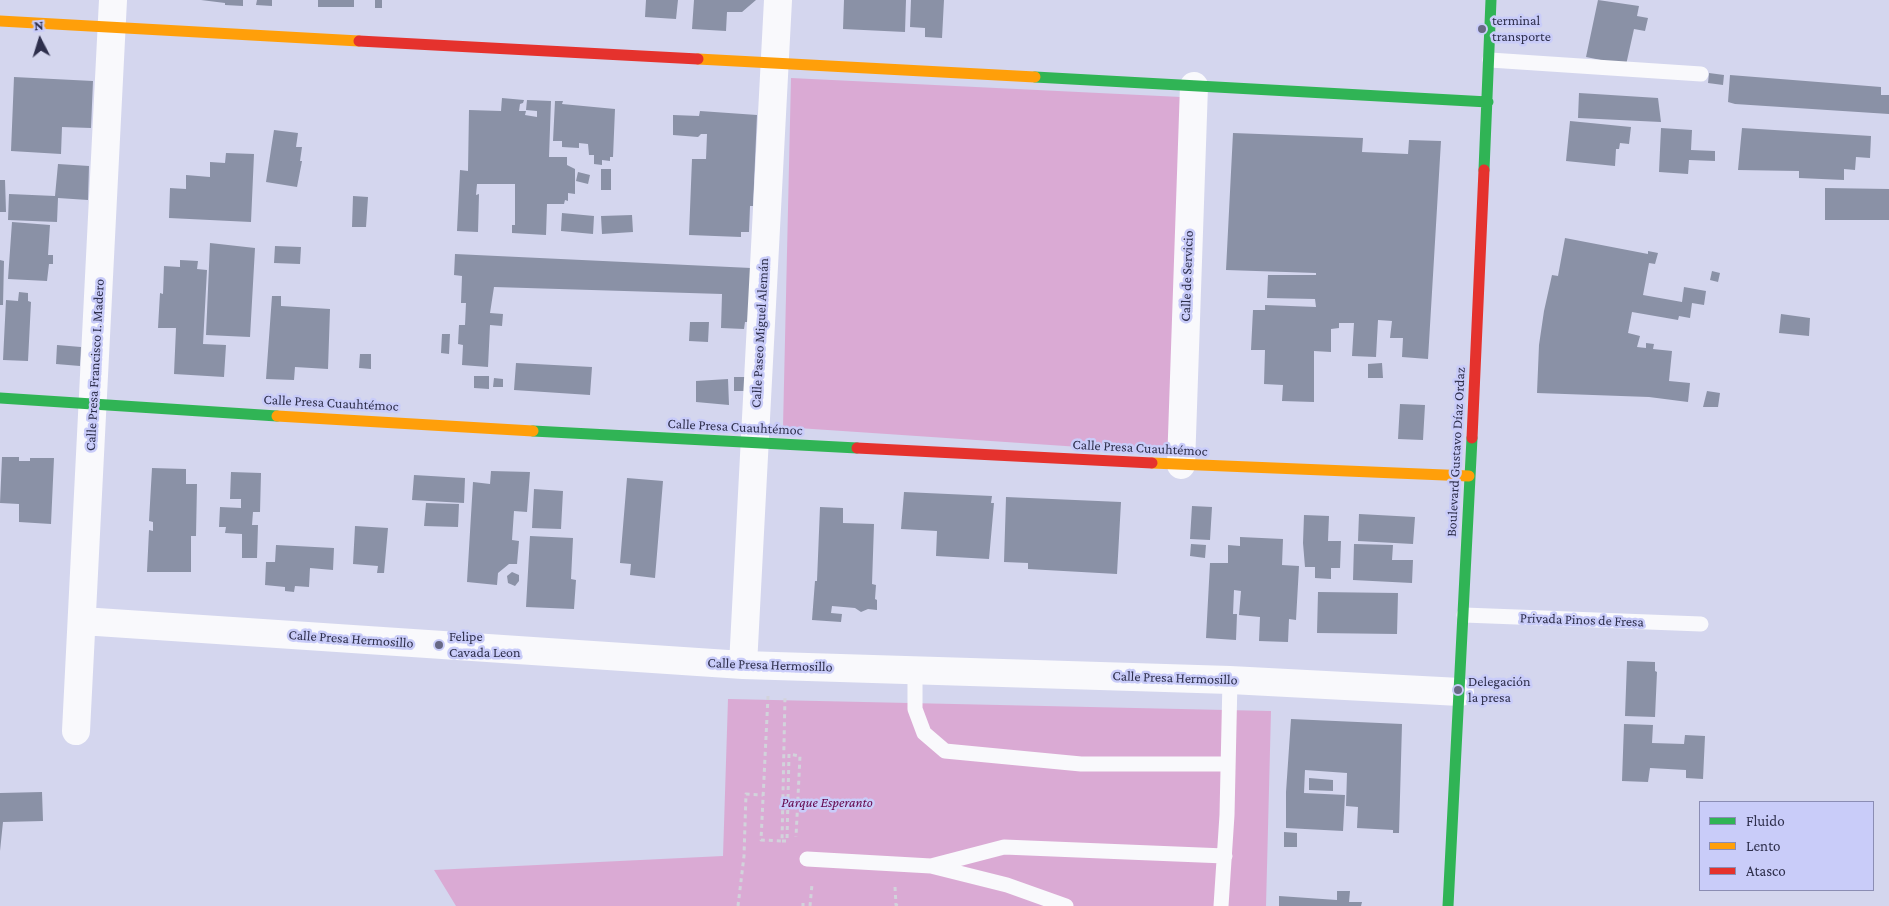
<!DOCTYPE html>
<meta charset="utf-8">
<style>
body{margin:0}
#map{position:relative;width:1889px;height:906px;overflow:hidden;background:#d4d6ee;font-family:"Crimson Pro",serif}
canvas{display:block}
.legend{position:absolute;left:1699px;top:801px;width:175px;height:90px;box-sizing:border-box;background:#c9ccf9;border:1px solid #8b8db4;margin:0;padding:6px 9px;list-style:none;font-size:15px;color:#2e2f4c}
.legend li{display:flex;align-items:center;gap:10px;height:25px}
.legend b{width:25px;border:1px solid #8b8db4}
.north{position:absolute;left:15px;top:15px;width:50px;height:50px;-webkit-text-stroke:4px #c9ccf9;paint-order:stroke;rotate:355deg;font-size:14px;font-weight:700;line-height:20px;text-align:center;color:#2e2f4c}
.north::after{content:'';display:block;margin:auto;width:18px;height:22px;background:#2e2f4c;clip-path:polygon(50% 0,100% 100%,50% 72%,0 100%)}
</style>
<div id="map">
<canvas width="1889" height="906"></canvas>
<ul class="legend">
<li><b style="height:6px;background:#30b455"></b>Fluido</li>
<li><b style="height:6px;background:#ff9f0a"></b>Lento</li>
<li><b style="height:6px;background:#e5322d"></b>Atasco</li>
</ul>
<div class="north">N</div>
</div>
<script>
const ctx = document.querySelector('canvas').getContext('2d');
ctx.lineJoin = 'round';
function fill(path, color) { ctx.fillStyle = color; ctx.fill(path, 'evenodd'); }
function trace(path, color, width, dash) { ctx.strokeStyle = color; ctx.lineWidth = width; ctx.lineCap = dash ? 'butt' : 'round'; ctx.setLineDash(dash || []); ctx.stroke(path); }
function write(font, color, halo, rows, align = 'center') {
  ctx.font = font + ' "Crimson Pro",serif'; ctx.lineWidth = 5; ctx.setLineDash([]); ctx.textBaseline = 'middle'; ctx.strokeStyle = halo; ctx.fillStyle = color; for (const [text, x, y, turn = 0] of rows) {
    ctx.save(); ctx.translate(x, y); ctx.rotate((+turn || 0) * Math.PI / 180); ctx.textAlign = isNaN(turn) ? turn : align; if (halo) ctx.strokeText(text, 0, 0); ctx.fillText(text, 0, 0); ctx.restore();
  }
}
fill(new Path2D(`
 M791,78l390,19 -12,356 -386,-26z
 M728,699l543,12 -5,195h-810l-22,-36 289,-14z`), '#daaad4');
fill(new Path2D(`
 M201,0h42v6l-18,-1v-2z
 M257,0h15v6l-16,-1z
 M318,0h36v7h-36z
 M375,0h7v8h-7z
 M646,0h32l-2,19 -31,-2z
 M694,0h62l-14,12h-15l-1,19 -34,-2z
 M844,0h62l-1,32 -62,-3z
 M911,0h33l-2,38 -17,-1v-9l-15,-1z
 M1598,0l41,6 -2,10 11,2 -3,13 -11,-2 -8,36 -40,-8z
 M1709,73l15,2 -1,10 -15,-2z
 M1730,75l151,12v8h8v19l-154,-10 -7,-2z
 M14,77l79,4 -2,47 -29,-1 -1,27 -50,-3z
 M1579,93l79,5 3,24 -83,-4z
 M502,98l22,2 -1,3 -3,1 -1,7h7l-1,4 12,2v-6l-11,-1 1,-10 24,1 -2,56h18v8l8,4v25l-7,-1v8l-3,-1 -1,4h-17l-1,31 -34,-2v-8h3v-41h-38l-1,11 3,-1 -1,38 -21,-1 3,-61 8,1 1,-61 32,1z
 M555,101h8l-1,3 53,5 -2,48h-3v4l-8,-1v5l-8,-1v-9h-5l-1,-11 -9,-1v5l-17,-1v-6h-9z
 M700,111l57,4 -4,91h-3l-1,26h-8v5l-52,-2 3,-76h14l1,-25h-6l-3,3 -25,-2v-20l26,1z
 M1570,121l61,6 -2,17 -9,-1 -1,6h-3l-1,17 -49,-5z
 M1661,128l31,2 -1,20 24,1v10l-26,-1 -1,14 -29,-2z
 M1742,128l129,8 -1,22 -14,-1 -1,13 -11,-1v11l-45,-2v-7l-61,-1z
 M274,130l24,3 -2,14h6l-2,14h2l-5,26 -31,-5z
 M1233,133l130,5 -1,14 46,2 1,-14 32,1 -13,218 -26,-2 1,-19h-13l2,-17 -14,-1 -2,37 -24,-1 2,-33h-15v5l-8,1v23l-17,-1v51l-32,-1 1,-16 -19,-1 1,-34h-14l2,-40h12v-5l51,2 -1,-8 -48,-1 1,-23h48v-2l-90,-3z
 M226,153l28,1 -3,68 -82,-4 1,-30 16,1v-14l24,2v-15l15,1z
 M58,164l31,2 -1,34 -30,-2 -1,24 -49,-2 1,-26 46,2z
 M601,169h10v21h-10z
 M578,172l12,3 -2,9 -12,-3z
 M0,180h5l1,32h-6z
 M1825,188l64,1v31h-64z
 M353,196l15,1 -2,30h-14z
 M562,213l32,3 -1,18 -32,-3z
 M632,215l1,17 -31,2 -1,-18z
 M12,222l38,3 -2,30h5v9h-4l-2,17 -39,-2z
 M1565,238l83,16v-3l10,2 -3,11 -6,-1 -6,32 39,7 2,-15 22,4 -2,14 -12,-2 -2,15 -11,-2 -1,4 -46,-8 -4,21 12,3 -3,11 9,1v-5l8,1 -1,5 19,2 -3,30 21,2 -2,19 -39,-5 -112,-4 2,-48 5,-34 8,-36 6,1z
 M210,243l45,5 -5,89 -44,-2z
 M275,246l26,1 -1,17 -26,-1z
 M455,254l296,14 -2,54h-4l-1,7 -23,-1 1,-34 -228,-7 -4,26 13,1 -1,12 -12,-1 -2,42 -26,-2 1,-20 -5,-1 1,-19h6l1,-22h-5l1,-27 -8,-1z
 M0,260l4,1 -1,44h-3z
 M180,260l18,1 -1,8 10,1 -4,74 23,1 -2,32 -50,-3 2,-46h-18l2,-35 3,1 1,-28 16,1z
 M1712,271l8,2 -2,9 -8,-2z
 M19,292l9,1v8l3,1 -3,59 -25,-1 3,-60 12,1z
 M272,296h9v10l49,3 -2,60 -33,-2 -1,13 -28,-1z
 M1781,314l29,4 -1,18 -30,-3z
 M690,322h19l-1,20 -19,-1z
 M442,334h8l-1,20 -8,-1z
 M57,345l24,2 -1,19 -24,-2z
 M360,354h11v15l-12,-1z
 M516,363l76,4 -2,28 -76,-5z
 M1382,363l1,15h-15v-14z
 M474,376h15v13l-15,-1z
 M734,377h13l-1,14h-12z
 M494,378l9,1v8h-10z
 M728,379l1,26 -33,-3v-21z
 M1707,391l13,2 -2,14h-15z
 M1400,404l25,1 -2,35 -25,-1z
 M2,457h17v4h11v-3h24l-3,66 -32,-2v-18l-19,-1z
 M152,468l34,1v15h11l-1,52h-5v36h-44l2,-42 4,1v-9l-4,-1z
 M491,471l39,1 -3,40 -13,-1 -2,29 7,1 -2,23h-8l-11,9 -1,12 -30,-3 6,-100 17,2z
 M231,472l30,1 -1,39h-7l-1,13h6l-1,33h-15v-24l-17,-1 1,-6h-7l1,-20 21,1v-9h-11z
 M414,475l51,3 -1,25 -52,-3z
 M627,478l36,3 -8,97 -25,-3 1,-11 -11,-1z
 M534,489l29,2 -2,38 -29,-1z
 M904,492l88,4 -1,7h3l-5,56 -53,-3 1,-25 -36,-2z
 M1006,497l115,5 -4,72 -89,-5v-6l-24,-1z
 M426,503l33,1 -1,23 -34,-1z
 M1192,506l20,1 -2,33 -20,-1z
 M820,507l23,1v15l31,1 -2,60 4,1 -1,14 2,1v10l-9,-1 -7,3 -6,-4 -23,-2 -1,7 11,1 -1,8 -29,-2 3,-39h2z
 M1359,514l56,3 -2,27 -55,-3z
 M1304,515l25,1 -1,25h13l-1,27h-9v11l-16,-1v-11h-10l-2,-24z
 M355,526l33,2 -4,45h-7l1,-7 -25,-2z
 M530,536l43,2 -2,41 5,1 -2,29 -48,-2z
 M1240,537l43,2 -1,26 17,1 -3,54 -7,-1 -1,23 -29,-1 1,-24 -21,-2 2,-24 -7,-1 -1,24h4l-1,26 -30,-2 4,-75h18v-18l12,1z
 M1191,544l15,1 -1,13 -15,-2z
 M1354,544l39,1 -1,15h21l-1,23 -59,-3z
 M276,545l58,3 -1,22 -23,-2 -1,19 -14,-1 -1,6 -9,-1v-4l-20,-2 1,-23h9z
 M512,572l7,3v6l-4,5 -7,-3 -1,-7z
 M1318,592l80,1 -1,41 -80,-1z
 M1627,661l28,1v9l2,1 -2,45 -30,-1z
 M1291,719l111,5 -3,109h-6v-3l-36,-2 1,-21 -12,-1 1,-33 -42,-3 -1,23 41,2 -2,36 -57,-3v-36z
 M1624,724l29,1 -1,18 32,1 1,-9 20,1 -2,43 -17,-1v-8l-36,-2 -2,14 -26,-1z
 M1309,778l24,2v11l-24,-1z
 M42,792l1,29 -40,1 -3,29v-58z
 M1284,832l13,1v14h-13z
 M1337,891h13l-1,11h13l-1,4h-82v-10l58,4z`), '#8a91a6');
trace(new Path2D(`
 M768,696l-7,144 21,1 3,-145
 M782,841h5l2,-87 11,2 -4,81
 M895,887l1,18 3,1
 M803,903v3
 M738,906l6,-50 2,-62 17,1
 M810,906l2,-22`), '#d2d3db', 3, [4, 4]);
trace(new Path2D(`
 M1490,60l211,14
 M1464,615l237,9
 M915,670v39l9,24 21,18 136,13h147
 M807,859l124,7 76,19 59,21
 M931,866l73,-19 221,9
 M1221,906l6,-91 3,-135`), '#f9f9fc', 15);
trace(new Path2D(`
 M1181,465l13,-379
 M82,621l661,44 487,15 230,12
 M743,665l35,-665
 M76,731l37,-731`), '#f9f9fc', 28);
trace(new Path2D(`
 M1035,77l453,25
 M1484,170l7,-170
 M0,398l277,18
 M533,431l324,17
 M1448,906l24,-468`), '#30b455', 11);
trace(new Path2D(`
 M0,21l359,20
 M698,59l337,18
 M277,416l256,15
 M1152,463l317,13`), '#ff9f0a', 11);
trace(new Path2D(`
 M359,41l339,18
 M1472,438l12,-268
 M857,448l295,15`), '#e5322d', 11);
for (const [x, y, r, color] of [
 [1482,29,5,"#686985"],
 [439,645,5,"#686985"],
 [1458,690,5,"#686985"]
]) { const dot = new Path2D(); dot.arc(x, y, r, 0, 2 * Math.PI); ctx.fillStyle = color; ctx.fill(dot); trace(dot, '#c9ccf9', 2); }
write('14px', '#2e2f4c', '#c9ccf9', [
 ["terminal",1492,21],
 ["transporte",1492,37],
 ["Felipe",449,637],
 ["Cavada Leon",449,653],
 ["Delegación",1468,682],
 ["la presa",1468,698]
], 'left');
write('14px', '#2e2f4c', '#c9ccf9', [
 ["Calle de Servicio",1187,276,-88],
 ["Calle Paseo Miguel Alemán",760,333,-87],
 ["Calle Presa Francisco I. Madero",95,365,-87],
 ["Calle Presa Cuauhtémoc",331,403,3],
 ["Calle Presa Cuauhtémoc",735,427,3],
 ["Calle Presa Cuauhtémoc",1140,448,3],
 ["Boulevard Gustavo Díaz Ordaz",1456,452,-87],
 ["Privada Pinos de Fresa",1582,620,2],
 ["Calle Presa Hermosillo",351,639,4],
 ["Calle Presa Hermosillo",770,665,2],
 ["Calle Presa Hermosillo",1175,678,2]
]);
write('italic 14px', '#63054b', '#c9ccf9', [
 ["Parque Esperanto",827,803]
]);
</script>
